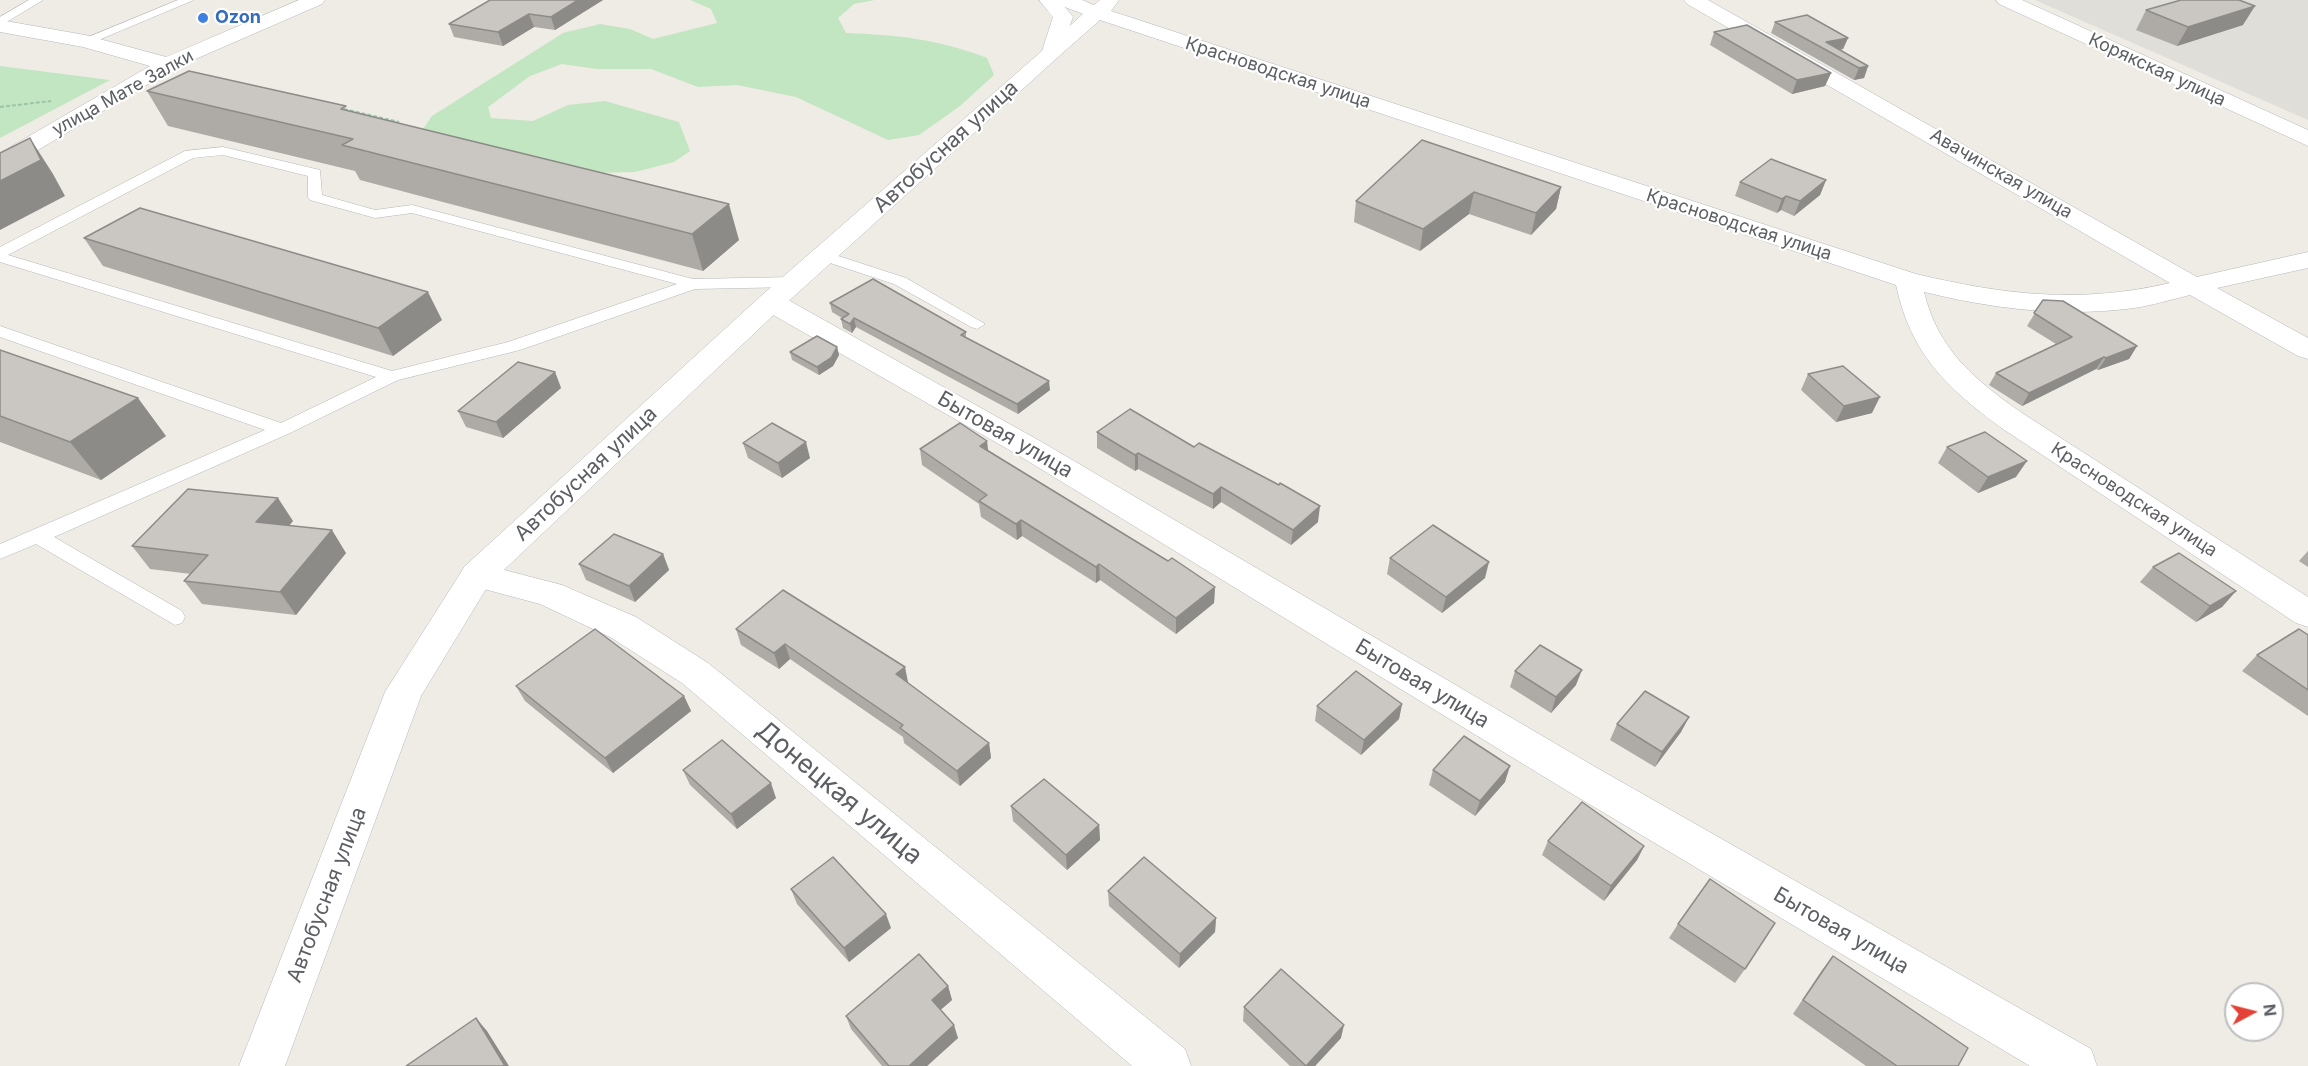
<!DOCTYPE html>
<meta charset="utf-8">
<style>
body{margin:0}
#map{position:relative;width:2308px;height:1066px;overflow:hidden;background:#eeece4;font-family:Inter,sans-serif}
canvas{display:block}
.north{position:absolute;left:2224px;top:982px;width:60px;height:60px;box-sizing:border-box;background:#fff;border:2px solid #bebfc1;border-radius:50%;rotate:83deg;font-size:16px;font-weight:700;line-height:24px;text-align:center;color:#5c6064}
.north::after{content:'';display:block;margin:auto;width:21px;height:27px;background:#e34336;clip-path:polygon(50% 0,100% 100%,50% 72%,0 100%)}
</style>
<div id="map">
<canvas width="2308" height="1066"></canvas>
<div class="north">N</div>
</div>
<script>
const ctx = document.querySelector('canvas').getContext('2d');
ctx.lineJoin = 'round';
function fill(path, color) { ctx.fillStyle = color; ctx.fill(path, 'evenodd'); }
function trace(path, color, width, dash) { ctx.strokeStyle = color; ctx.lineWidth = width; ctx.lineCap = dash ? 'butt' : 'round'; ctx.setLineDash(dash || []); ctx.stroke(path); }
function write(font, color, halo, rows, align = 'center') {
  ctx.font = font + ' Inter,sans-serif'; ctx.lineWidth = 4.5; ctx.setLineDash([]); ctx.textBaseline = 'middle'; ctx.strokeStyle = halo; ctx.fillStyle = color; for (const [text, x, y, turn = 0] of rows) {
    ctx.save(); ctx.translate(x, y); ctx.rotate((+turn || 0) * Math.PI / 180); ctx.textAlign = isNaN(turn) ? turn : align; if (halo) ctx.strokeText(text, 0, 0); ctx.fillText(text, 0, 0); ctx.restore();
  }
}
fill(new Path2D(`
 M2035,0h273v120z`), '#e0ded9');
fill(new Path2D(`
 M690,0h185l-21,4 -16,14 8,15c52,2 91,6 141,25l7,17 -34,31 -41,29 -31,5 -92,-43 -59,-12 -39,2 -47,-18h-54l-35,-5 -32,12 -42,31 3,11 42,3 35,-16 37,-4 74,21 11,29 -16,11 -39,10 -92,2 -120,-45 9,-13 131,-83 37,-9 30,5 23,10 64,-16 -6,-14z
 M0,66l110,14 -110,58z`), '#c2e5c2');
const lane = new Path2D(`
 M29,0h14l-43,26v-9z
 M178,0h16l-105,44h-8l-2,-3z
 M223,147l97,23 2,25 53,15 37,-5 281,74 101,-2 8,5 -8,5 -99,2 -175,61 -122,30 -110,54 -234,103 128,74 3,6 -3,6 -7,2 -139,-81 -36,15v-15l265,-114 -265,-93v-11l281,97 95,-46 -376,-115v-15l185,-96zM223,155l85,21v21l2,3 65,18 37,-5 265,71 -169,58 -116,29 -384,-116 185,-97z
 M823,251l83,27 79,46 -8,5 -6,-2 -77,-43 -76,-25 -3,-3 3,-3z`);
const street = new Path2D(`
 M299,0h26l-3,4 -147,64 -167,100 -8,2v-17l150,-87 -67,-19 -83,-15v-12l85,15 81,22z
 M1054,0h28l12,5 6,-5h19l-8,11 805,263c89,21 164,30 254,9l-483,-279 -3,-4h24l489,277 111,-25v16l-91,20 91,50v21l-10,-3 -108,-61c-21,5 -43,12 -64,14 -68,8 -136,-1 -202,-17 14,58 51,88 98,121l286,184v30l-12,-4 -296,-196c-55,-41 -89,-73 -104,-142l-796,-265 -42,37 -7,2 -7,-2 -3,-4 3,-4 39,-35 -26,-10z
 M1996,0h26l286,130v16l-309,-142z
 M771,294l10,2 259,145 557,327 494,281 6,17h-67l-461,-274 -551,-337 -257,-147 -4,-6 4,-6z
 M477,563l85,22 74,32 72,46 477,386 6,17h-59l-450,-383 -72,-46 -70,-33 -75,-20 -5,-9 5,-9z`);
const secondary = new Path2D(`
 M1039,0h20l14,17 -15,40 -277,251 -292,276 -68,112 -136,370h-46l146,-374 80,-126 296,-270 281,-245 11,-34z`);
trace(lane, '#b5b7bb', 1);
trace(street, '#b5b7bb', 1);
trace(secondary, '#b6b9be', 1);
trace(new Path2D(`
 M0,107l51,-6
 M344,109l55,13`), '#9bc5a7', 2, [4, 2]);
fill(lane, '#fff');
fill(street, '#fff');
fill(secondary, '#fff');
fill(new Path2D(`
 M490,0h113l-48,30 -21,-3 -31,19 -49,-9 -5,-13z
 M2146,10l97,15 -66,21 -41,-16z
 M1775,22l73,16 -5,11 -3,1 28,16 -4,12 -10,2 -83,-47z
 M1714,32l117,41 -6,13 -33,8 -82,-49z
 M147,91l202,20 390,129 -36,31 -343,-91 -5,-9 -187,-45z
 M1422,140l139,47 -5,22 -25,26 -62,-21 -49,37 -66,-29 2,-21z
 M1826,180l-6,15 -26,21 -13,-6 -4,3 -42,-17 5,-14z
 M84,238l358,82 -49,36 -290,-90z
 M2043,300l94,46 -8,13 -31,11 -2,-1 -74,37 -33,-21 7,-12 60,-29 -29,-18z
 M830,303l136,29v6l84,52 -32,24 -162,-87 -4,6 -9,-5 -2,-9 1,-1 -10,-6z
 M837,347l2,8 -6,11 -14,9 -27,-15 -2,-8z
 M0,350l166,86 -65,44 -101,-38z
 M555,372l6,16 -58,50 -37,-11 -8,-16z
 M1808,374l64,39 -36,9 -35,-32z
 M1097,432l221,90 -27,23 -70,-43 -8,7 -75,-40 -3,2 -38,-23z
 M743,443l67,15 -28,20 -34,-20z
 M1947,447l69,30 -38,16 -40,-30z
 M920,449l68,1 180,111 47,26 -1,16 -38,31 -76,-54 -4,3 -74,-47 -5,4 -36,-23 -2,-13 -57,-39z
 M293,521l-4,5 57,27 -50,62 -94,-11 -18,-23 7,-7 -41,-5 -18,-23z
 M2308,551v16l-9,-6z
 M663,554l6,16 -34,32 -49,-22 -7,-16z
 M1390,558l95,20 -43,35 -55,-39z
 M2153,567l83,24 -14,16 -26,15 -56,-40z
 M783,590l206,153 2,15 -31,28 -56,-43 -1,-6 -113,-78 -11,10 -38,-24 -5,-16z
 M2308,635v81l-66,-45 15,-16z
 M1515,671l61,14 -25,28 -41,-26z
 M516,686l168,10 7,15 -78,62 -88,-72z
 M1402,704l-3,15 -38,36 -46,-34 2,-15z
 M1689,717l-8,15 -26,35 -45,-27 7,-16z
 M683,770l93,28 -39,31 -47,-44z
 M1433,770l72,12 -30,34 -46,-31z
 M1011,806l88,19 1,15 -33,30 -54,-49z
 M1548,841l96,5 -7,14 -33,41 -62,-46z
 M791,889l100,39 -42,34 -52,-58z
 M1108,891l108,27 -1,14 -36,36 -70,-62z
 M1678,924l67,45 -10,14 -66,-45z
 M1833,956l125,110h-92l-73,-52 29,-44z
 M948,986l4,14 -12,10 18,28 -31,28h-45l-31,-37 -5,-13z
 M1244,1007l97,31 -26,28h-25l-47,-45z`), '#aeaba7');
fill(new Path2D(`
 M578,0h25l-48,30 -4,-13z
 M2255,6l-12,19 -66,21 11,-19z
 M529,14l5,13 -31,19 -5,-14z
 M1848,38l-5,11 -13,3 -4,-10z
 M1868,66l-4,12 -10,2 5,-12z
 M1831,73l-6,13 -33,8 5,-14z
 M30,138l23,36 12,22 -65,34v-49z
 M1826,180l-6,15 -26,21 6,-15z
 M1561,187l-5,22 -25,26 5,-22z
 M1474,192l-5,22 -49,37 3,-22z
 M1786,196l-5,14 -4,3 5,-14z
 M729,204l10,36 -36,31 -11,-37z
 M428,292l14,28 -49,36 -15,-28z
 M854,318l2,9 -4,6 -2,-9z
 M2137,346l-8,13 -31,11 8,-12z
 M837,347l2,8 -6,11 -14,9 -2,-8z
 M2104,357l-8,12 -74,37 7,-13z
 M555,372l6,16 -58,50 -7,-16z
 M1049,381l1,9 -32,24 -1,-10z
 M1880,397l-8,16 -36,9 8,-16z
 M138,398l28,38 -65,44 -31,-38z
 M987,441l2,16 -9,-11z
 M806,442l4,16 -28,20 -4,-15z
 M1138,453v16l-3,2v-16z
 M2027,461l-11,16 -38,16 10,-16z
 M1221,487v15l-8,7v-15z
 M278,498l15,23 -21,24 -16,-23z
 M1320,506l-2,16 -27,23 2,-15z
 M1021,520l1,16 -5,4 -1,-16z
 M332,530l14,23 -50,62 -16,-23z
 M663,554l6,16 -34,32 -6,-16z
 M1489,562l-4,16 -43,35 4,-16z
 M1099,564l1,16 -4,3v-16z
 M1215,587l-1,16 -38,31v-16z
 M2236,591l-14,16 -26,15 14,-16z
 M785,644l5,15 -11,10 -5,-16z
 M905,667l3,15 -8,8 -4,-16z
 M1582,670l-6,15 -25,28 5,-16z
 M684,696l7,15 -78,62 -8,-15z
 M1402,704l-3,15 -38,36 3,-15z
 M1689,717l-8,15 -26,35 7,-15z
 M989,743l2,15 -31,28 -3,-15z
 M1510,766l-5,16 -30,34 5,-15z
 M771,783l5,15 -39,31 -6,-15z
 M1099,825l1,15 -33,30 -1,-15z
 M1644,846l-7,14 -33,41 7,-15z
 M886,914l5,14 -42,34 -5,-14z
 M1216,918l-1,14 -36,36 1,-14z
 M948,986l4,14 -16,14 -4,-14z
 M476,1018l11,13 22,35h-4z
 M954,1025l4,13 -31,28h-18z
 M1344,1025l-3,13 -26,28h-9z`), '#8d8b88');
const building = new Path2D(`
 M490,0h88l-27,17 -22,-3 -31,18 -49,-8z
 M2181,0h58l16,6 -67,21 -42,-17z
 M1807,15l41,23 -22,4 42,24 -9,2 -84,-46z
 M1747,25l84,48 -34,7 -83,-48z
 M189,71l157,35 -5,3 388,95 -37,30 -350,-89 11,-6 -206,-48z
 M30,138l11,22 -41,21v-28z
 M1422,140l139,47 -25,26 -62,-21 -51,37 -67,-28z
 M1771,159l55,21 -26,21 -14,-5 -4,3 -42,-17z
 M140,208l288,84 -50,36 -294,-90z
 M873,279l93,53 -5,3 88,46 -32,23 -163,-86 -4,6 -9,-5 8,-5 -19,-11z
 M2043,300l20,1 74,45 -31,12 -2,-1 -75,36 -33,-20 76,-36 -38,-24z
 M817,336l20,11 -6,11 -14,9 -27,-15z
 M0,350l138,48 -68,44 -70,-26z
 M518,362l37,10 -59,50 -38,-11z
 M1843,366l37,31 -36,9 -36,-32z
 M1130,409l64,38 5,-4 80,42 1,-2 40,23 -27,24 -72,-43 -8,7 -75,-41 -3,2 -38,-23z
 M772,423l34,19 -28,21 -35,-20z
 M960,423l27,18 -7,5 188,115 4,-3 43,29 -39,31 -77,-54 -3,3 -75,-47 -5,4 -37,-23 8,-6 -67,-46z
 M1985,432l42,29 -39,16 -41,-30z
 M188,489l90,9 -22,24 76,8 -52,62 -96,-11 24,-26 -76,-9z
 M1433,525l56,37 -43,35 -56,-39z
 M614,534l49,20 -34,32 -50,-22z
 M2179,553l57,38 -26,15 -57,-39z
 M783,590l122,77 -9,7 93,69 -32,28 -57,-43 3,-3 -118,-81 -11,9 -38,-24z
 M595,629l89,67 -79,62 -89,-72z
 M2299,629l9,6v55l-51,-35z
 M1540,645l42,25 -26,27 -41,-26z
 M1356,671l46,33 -38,36 -47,-34z
 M1645,691l44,26 -27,35 -45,-28z
 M1464,736l46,30 -30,35 -47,-31z
 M722,740l49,43 -40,31 -48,-44z
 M1044,779l55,46 -33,30 -55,-49z
 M1582,802l62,44 -33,40 -63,-45z
 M833,857l53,57 -42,34 -53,-59z
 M1144,857l72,61 -36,36 -72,-63z
 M1710,879l65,44 -30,46 -67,-45z
 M919,954l29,32 -16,14 22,25 -45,41h-20l-43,-50z
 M1833,956l135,92 -10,18h-61l-94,-66z
 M1281,969l63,56 -38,41 -62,-59z
 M476,1018l29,48h-99z`);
fill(building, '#cac7c2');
trace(building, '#8d8b88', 1.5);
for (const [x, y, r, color] of [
 [203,18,6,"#3f7fe0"]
]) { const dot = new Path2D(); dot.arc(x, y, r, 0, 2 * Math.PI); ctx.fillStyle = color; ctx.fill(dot); trace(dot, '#fff', 2); }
write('bold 18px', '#366cbe', '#fff', [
 ["Ozon",215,18]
], 'left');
write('18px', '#5c6064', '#fff', [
 ["Корякская улица",2157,70,25],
 ["Красноводская улица",1278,73,18],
 ["улица Мате Залки",123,93,-29],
 ["Авачинская улица",2001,174,30],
 ["Красноводская улица",1739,225,18],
 ["Красноводская улица",2134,500,33]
]);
write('21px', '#5c6064', '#fff', [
 ["Автобусная улица",946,147,-42],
 ["Бытовая улица",1005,435,30],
 ["Автобусная улица",586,474,-43],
 ["Бытовая улица",1422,684,31],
 ["Автобусная улица",327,895,-69],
 ["Бытовая улица",1841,931,30]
]);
write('26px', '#5c6064', '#fff', [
 ["Донецкая улица",839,793,40]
]);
</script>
